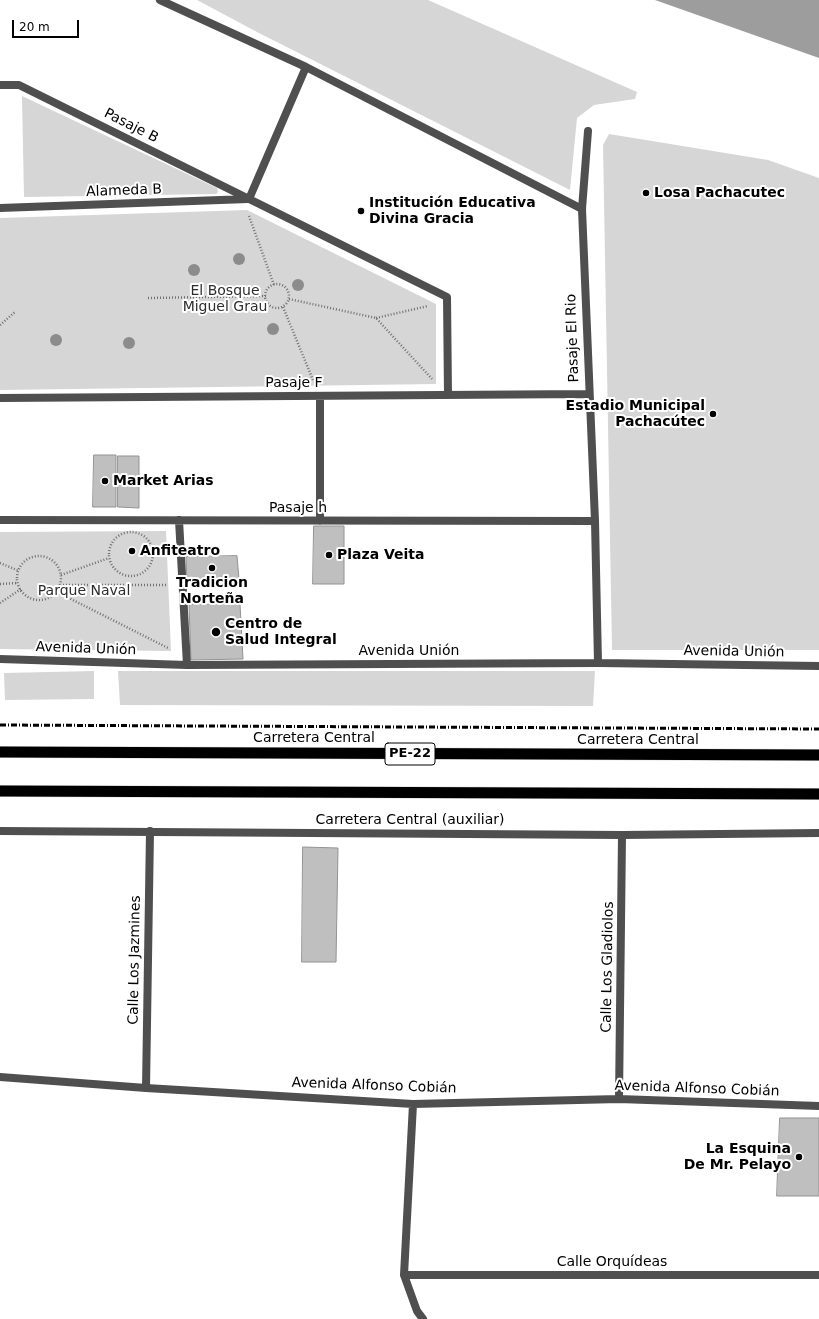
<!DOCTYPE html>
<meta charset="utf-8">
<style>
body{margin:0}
#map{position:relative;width:819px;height:1319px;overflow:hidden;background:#fff;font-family:"DejaVu Sans",sans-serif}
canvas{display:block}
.scale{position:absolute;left:12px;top:20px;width:67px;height:18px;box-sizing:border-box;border:2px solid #000;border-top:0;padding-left:5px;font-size:12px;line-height:14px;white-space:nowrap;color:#000;-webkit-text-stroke:3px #fff;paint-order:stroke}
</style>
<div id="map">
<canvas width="819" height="1319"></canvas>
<div class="scale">20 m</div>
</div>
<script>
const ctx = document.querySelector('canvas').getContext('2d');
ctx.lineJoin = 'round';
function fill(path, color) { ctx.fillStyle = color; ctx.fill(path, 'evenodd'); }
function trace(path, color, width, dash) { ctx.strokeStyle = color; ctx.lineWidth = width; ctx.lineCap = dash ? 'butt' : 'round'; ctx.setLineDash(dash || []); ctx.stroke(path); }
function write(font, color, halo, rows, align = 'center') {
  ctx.font = font + ' "DejaVu Sans",sans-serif'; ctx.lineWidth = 4; ctx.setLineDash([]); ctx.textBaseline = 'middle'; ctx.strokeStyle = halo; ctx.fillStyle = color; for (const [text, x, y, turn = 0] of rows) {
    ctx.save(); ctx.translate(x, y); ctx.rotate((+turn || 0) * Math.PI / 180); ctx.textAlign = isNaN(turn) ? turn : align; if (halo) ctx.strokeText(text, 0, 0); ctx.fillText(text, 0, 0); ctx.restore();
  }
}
fill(new Path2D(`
 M197,0h231l209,92 -2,7 -41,6 -17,13 -7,72 -313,-158z
 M22,96l195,92 1,4 -2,2 -192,3z
 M609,134l159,26 51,18v472h-207l-9,-505z
 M247,210l189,94v80l-436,6v-172z
 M166,531l5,120 -171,-2v-117z
 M94,671v28l-89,1 -1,-27z
 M118,671h477l-2,35 -473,-1z`), '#d6d6d6');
fill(new Path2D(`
 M655,0h164v58z`), '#9d9d9d');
const building = new Path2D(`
 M94,455h22v52h-23z
 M118,456h21v52l-21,-1z
 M314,526h30v58h-31z
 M237,556l2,23 -52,2 -1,-24z
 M240,604l3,55 -52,1 -2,-55z
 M303,847l35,1 -2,114h-34z
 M780,1118h39v78h-42z`);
fill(building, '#bfbfbf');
trace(building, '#939393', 1);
const trunk = new Path2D(`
 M0,752l819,3
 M0,791l819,3`);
trace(trunk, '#dbdbdb', 12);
trace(new Path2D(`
 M249,216l25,69
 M265 296a12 12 0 1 1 24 0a12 12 0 1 1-24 0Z
 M148,298l118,-2
 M289,299l87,19 56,61
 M283,307l30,73
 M376,318l52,-12
 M0,325l15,-13
 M109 554a22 22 0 1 1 44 0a22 22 0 1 1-44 0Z
 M17 578a22 22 0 1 1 44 0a22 22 0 1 1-44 0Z
 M0,563l19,8
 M61,575l48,-17
 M0,584l18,-1
 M60,585h107
 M57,592l111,56
 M0,603l21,-14`), '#717171', 2.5, [1, 2]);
trace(new Path2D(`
 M160,0l146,67 276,142
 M0,85h19l428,212 1,98
 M588,131l-6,78 13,312 3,142
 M249,199l57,-132
 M0,208l248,-9
 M320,396v125
 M0,398l588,-4
 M0,520l595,1
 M179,520l8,145
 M0,659l187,6 411,-2 221,3
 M0,831l622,4 197,-2
 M0,1077l146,11 267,16 206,-5 200,7
 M146,1088l4,-257
 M619,1099l3,-264
 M413,1104l-9,171 13,36 6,8
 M404,1275h415`), '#4f4f4f', 8);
trace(trunk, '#000', 11);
trace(new Path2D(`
 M0,725l819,4`), '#000', 3, [6, 2, 1, 2]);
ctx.fillStyle = '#8c8c8c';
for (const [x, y] of [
 [239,259],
 [194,270],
 [298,285],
 [273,329],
 [56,340],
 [129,343]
]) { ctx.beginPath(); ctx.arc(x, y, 6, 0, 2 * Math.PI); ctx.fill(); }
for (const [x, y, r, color] of [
 [646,193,4,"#000"],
 [361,211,4,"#000"],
 [713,414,4,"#000"],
 [105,481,4,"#000"],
 [132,551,4,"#000"],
 [329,555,4,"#000"],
 [212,568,4,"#000"],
 [216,632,5,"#000"],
 [799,1157,4,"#000"]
]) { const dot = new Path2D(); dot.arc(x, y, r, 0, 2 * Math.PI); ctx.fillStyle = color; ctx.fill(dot); trace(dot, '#fff', 1.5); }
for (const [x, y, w] of [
 [410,754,50]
]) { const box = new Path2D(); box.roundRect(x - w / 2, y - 11, w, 22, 3); ctx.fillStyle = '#fff'; ctx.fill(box); trace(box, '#000', 1); }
write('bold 13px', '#000', null, [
 ["PE-22",410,754]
]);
write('14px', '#000', '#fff', [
 ["Pasaje B",131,126,27],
 ["Alameda B",124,191,-2],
 ["Pasaje El Rio",573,338,-92],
 ["Pasaje F",294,383],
 ["Pasaje h",298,508],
 ["Avenida Unión",86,649,2],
 ["Avenida Unión",409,651],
 ["Avenida Unión",734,652,1],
 ["Carretera Central",314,738],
 ["Carretera Central",638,740],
 ["Carretera Central (auxiliar)",410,820],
 ["Calle Los Jazmines",135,960,-89],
 ["Calle Los Gladiolos",608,967,-89],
 ["Avenida Alfonso Cobián",374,1086,2],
 ["Avenida Alfonso Cobián",697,1089,2],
 ["Calle Orquídeas",612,1262]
]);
write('bold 14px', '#000', '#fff', [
 ["Losa Pachacutec",654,193],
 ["Institución Educativa",369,203],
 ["Divina Gracia",369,219],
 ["Estadio Municipal",705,406,"right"],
 ["Pachacútec",705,422,"right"],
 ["Market Arias",113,481],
 ["Anfiteatro",140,551],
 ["Plaza Veita",337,555],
 ["Tradicion",212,583,"center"],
 ["Norteña",212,599,"center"],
 ["Centro de",225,624],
 ["Salud Integral",225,640],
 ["La Esquina",791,1149,"right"],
 ["De Mr. Pelayo",791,1165,"right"]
], 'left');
write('14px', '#2d2d2d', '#fff', [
 ["El Bosque",225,291],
 ["Miguel Grau",225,307],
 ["Parque Naval",84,591]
]);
</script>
